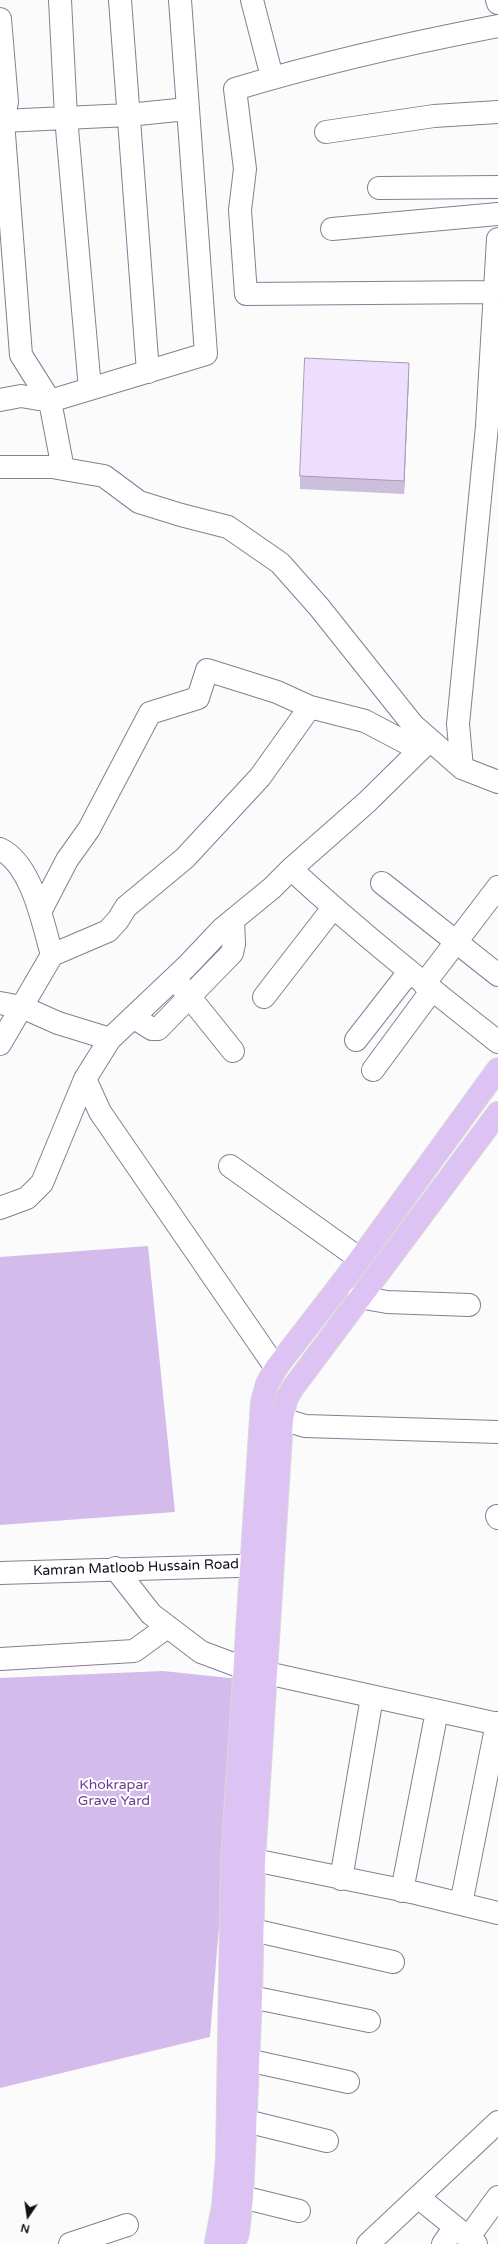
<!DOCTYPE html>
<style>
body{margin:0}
#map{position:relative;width:498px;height:2244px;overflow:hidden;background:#fbfbfb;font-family:"Varela Round",sans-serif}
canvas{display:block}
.north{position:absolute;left:8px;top:2196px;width:40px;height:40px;-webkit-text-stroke:3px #fff;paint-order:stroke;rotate:193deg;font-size:11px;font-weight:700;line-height:16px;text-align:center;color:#120d17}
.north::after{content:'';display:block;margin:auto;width:14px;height:18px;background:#120d17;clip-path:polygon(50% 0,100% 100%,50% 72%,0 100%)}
</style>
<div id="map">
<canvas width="498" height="2244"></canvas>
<div class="north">N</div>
</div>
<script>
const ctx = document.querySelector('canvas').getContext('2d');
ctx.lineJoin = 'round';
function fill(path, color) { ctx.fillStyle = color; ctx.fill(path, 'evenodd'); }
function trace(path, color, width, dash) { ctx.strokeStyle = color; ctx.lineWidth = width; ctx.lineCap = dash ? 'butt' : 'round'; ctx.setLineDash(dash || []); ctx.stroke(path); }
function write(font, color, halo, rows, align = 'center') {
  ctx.font = font + ' "Varela Round",sans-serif'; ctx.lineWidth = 4; ctx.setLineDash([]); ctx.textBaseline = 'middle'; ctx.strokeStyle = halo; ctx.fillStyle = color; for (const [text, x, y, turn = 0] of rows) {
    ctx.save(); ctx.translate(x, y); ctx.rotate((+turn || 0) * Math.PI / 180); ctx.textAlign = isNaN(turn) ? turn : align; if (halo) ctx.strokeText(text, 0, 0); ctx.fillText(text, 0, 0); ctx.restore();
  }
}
fill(new Path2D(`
 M148,1246l27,266 -175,13v-268z
 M163,1671l76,8 -29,358 -210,51v-410z`), '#d3bbec');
const minor = new Path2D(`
 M60,0l6,117 24,272
 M120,0l28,372
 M252,0l20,77
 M497,0l1,3
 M0,19l7,83 -4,19 18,234 29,46 13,68
 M3,121l125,-6 59,-6
 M326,132l108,-16 64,-4
 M379,188l119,-1
 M332,229l166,-15
 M495,292l-249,2 -6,-84 5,-41 -10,-80c86,-26 174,-46 263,-63
 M0,400l21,-4 29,5 156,-47 -26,-354
 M0,467h52l52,9 35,26 42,13 47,12 52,36 39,44 94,118 49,43 36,14
 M462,768l-4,-44 29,-298 11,-187
 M0,849c32,15 43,75 52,106
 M291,869c66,61 136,117 207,173
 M382,883l116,92
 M40,912l27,-52 22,-31 61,-116 48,-15 9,-28 70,22 33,15 55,14 55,29
 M424,984l74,-97
 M180,985l53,66
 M264,997l69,-89
 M0,1003l22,4 36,16 52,16
 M133,1017l19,12h6l74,-76 2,-9 -1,-24
 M356,1040l53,-68
 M0,1044l52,-89 56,-24 10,-11 8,-13 59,-49 75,-81 50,-70
 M373,1070l59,-80
 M85,1079l15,33 176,256
 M230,1166l130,93
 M0,1208l27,-10 15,-15 43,-104 25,-40 77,-73 35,-37 50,-41 19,-19 76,-67 63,-62
 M359,1297l28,5 82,3
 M282,1419l23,7 193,6
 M497,1516l1,2
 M115,1568l36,46 50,38 43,16 254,56
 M0,1573l271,-8
 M0,1659l134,-8 33,-24
 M254,1860l162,33 82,20
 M341,1879l31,-182
 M402,1891l35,-180
 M461,1904l36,-181
 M253,1930l140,32
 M251,1997l118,24
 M247,2060l101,22
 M246,2121l81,20
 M242,2197l57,14
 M418,2197l58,47
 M468,2238l30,-41
 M70,2244l57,-19
 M368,2244l130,-122
 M443,2244l12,-17`);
const major = new Path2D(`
 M216,2242l7,-36 4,-47 5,-298 30,-459 5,-18 9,-16 84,-109 138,-190
 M234,2244l4,-11 4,-36 9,-200 3,-137 28,-441 4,-19 6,-11 206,-276`);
trace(minor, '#897c97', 24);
trace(major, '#d9d8da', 24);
trace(minor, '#fff', 22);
trace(major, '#dcc3f4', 22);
fill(new Path2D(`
 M409,375l-5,119 -104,-5v-13z`), '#ccbfdb');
fill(new Path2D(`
 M409,363v12l-5,119v-13z`), '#a69bb2');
const building = new Path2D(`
 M305,358l104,5 -5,118 -104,-5z`);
fill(building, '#eddeff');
trace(building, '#a69bb2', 1);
write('14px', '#120d17', '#fff', [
 ["Kamran Matloob Hussain Road",136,1568,-2]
]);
write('14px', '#6d3996', '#fff', [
 ["Khokrapar",114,1785],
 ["Grave Yard",114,1801]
]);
</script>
